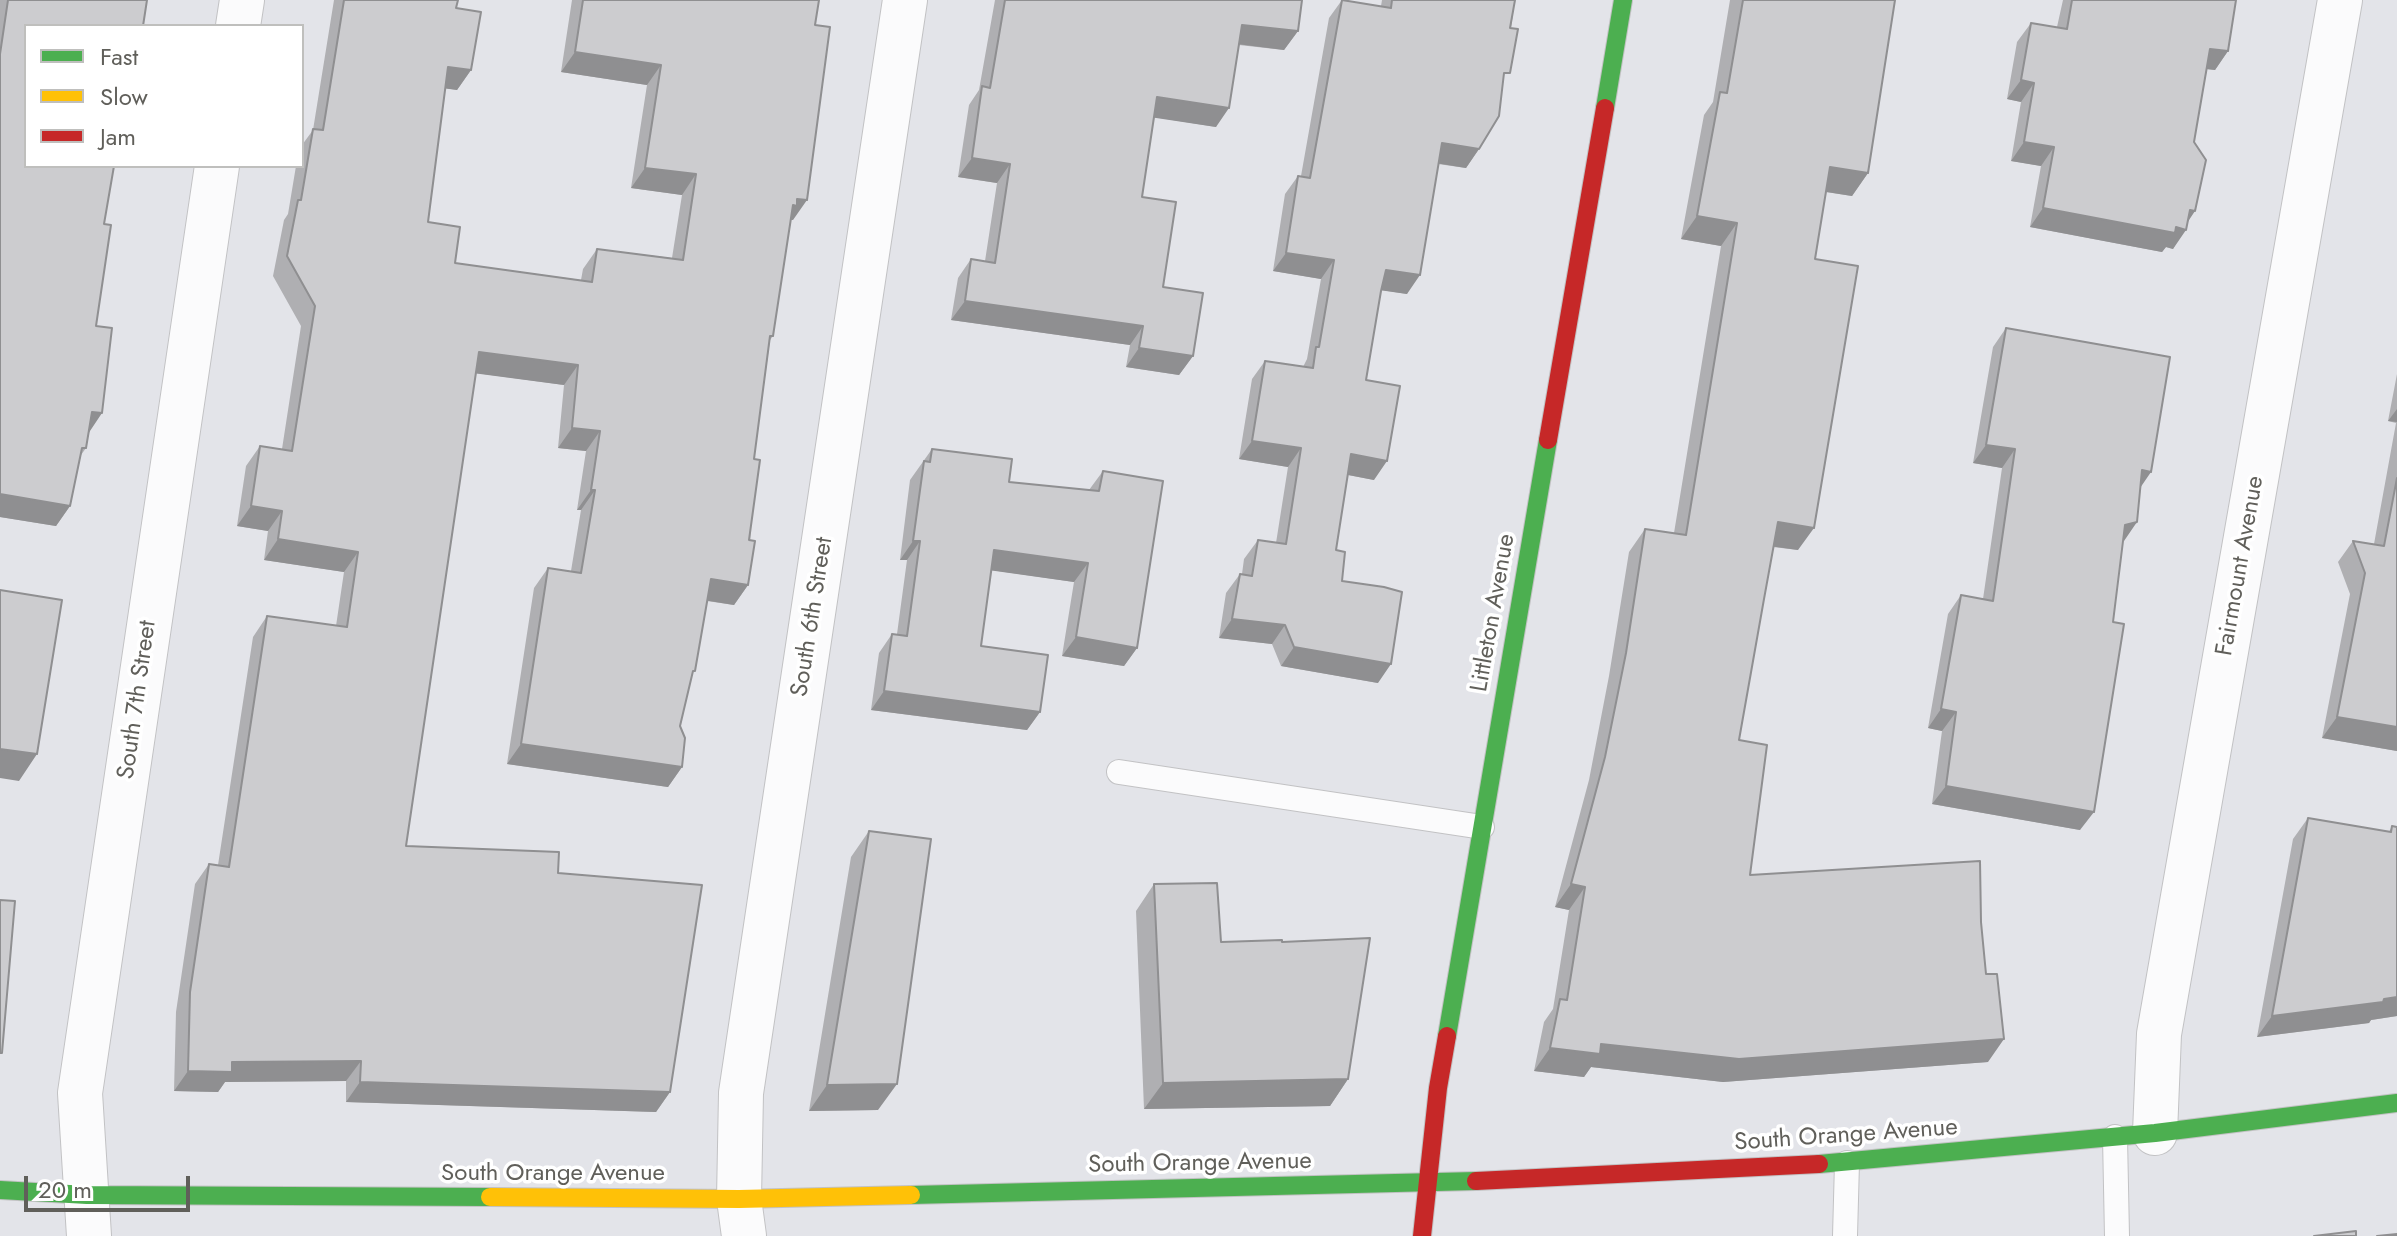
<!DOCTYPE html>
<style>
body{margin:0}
#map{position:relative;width:2397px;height:1236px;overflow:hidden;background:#e3e4e9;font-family:Jost,sans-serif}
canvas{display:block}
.legend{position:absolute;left:24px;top:24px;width:280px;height:144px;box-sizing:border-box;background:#fff;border:2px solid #bfbfbd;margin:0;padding:10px 14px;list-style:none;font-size:24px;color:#605f5a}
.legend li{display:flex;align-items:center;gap:16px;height:40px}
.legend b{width:40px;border:2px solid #bfbfbd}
.scale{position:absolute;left:24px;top:1176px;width:166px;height:36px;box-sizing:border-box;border:4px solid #605f5a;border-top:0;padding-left:10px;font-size:24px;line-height:28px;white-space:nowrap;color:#605f5a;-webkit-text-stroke:6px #fff;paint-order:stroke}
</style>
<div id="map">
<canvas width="2397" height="1236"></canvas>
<ul class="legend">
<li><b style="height:10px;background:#4caf50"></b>Fast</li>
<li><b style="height:10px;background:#ffc107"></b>Slow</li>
<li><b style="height:10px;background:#c62828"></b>Jam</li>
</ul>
<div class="scale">20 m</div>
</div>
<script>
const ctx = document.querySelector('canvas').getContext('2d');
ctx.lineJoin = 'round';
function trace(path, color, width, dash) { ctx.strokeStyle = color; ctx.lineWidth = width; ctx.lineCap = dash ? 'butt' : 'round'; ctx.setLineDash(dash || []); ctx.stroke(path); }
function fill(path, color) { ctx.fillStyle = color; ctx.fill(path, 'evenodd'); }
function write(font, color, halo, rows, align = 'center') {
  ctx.font = font + ' Jost,sans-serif'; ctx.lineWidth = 7; ctx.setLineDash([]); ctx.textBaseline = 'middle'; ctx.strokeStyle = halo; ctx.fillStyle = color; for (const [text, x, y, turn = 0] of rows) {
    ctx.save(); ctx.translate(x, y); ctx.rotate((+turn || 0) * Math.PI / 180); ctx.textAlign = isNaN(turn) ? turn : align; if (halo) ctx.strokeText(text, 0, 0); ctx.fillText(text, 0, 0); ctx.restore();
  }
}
const lane = new Path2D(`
 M1119,772l363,55
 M2115,1137l2,99
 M1845,1236l2,-73`);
const street = new Path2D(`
 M238,26l4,-26
 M2155,1133l4,-99 181,-1034
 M89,1236l-9,-143 137,-927
 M744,1236l-5,-37 2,-106 164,-1093`);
const fast = new Path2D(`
 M1605,108l18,-108
 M1447,1036l101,-596
 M1819,1164l336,-31 242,-30
 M0,1190l87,5 403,2
 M911,1195l565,-14`);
const slow = new Path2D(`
 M490,1197l249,2 172,-4`);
const jam = new Path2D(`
 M1548,440l57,-332
 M1476,1181l343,-17
 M1422,1236l16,-148 9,-52`);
trace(lane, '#c2c2c4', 26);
trace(street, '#c2c2c4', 46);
trace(fast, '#c2c2c3', 20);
trace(slow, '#c2c2c3', 20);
trace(jam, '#c2c2c3', 20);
trace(lane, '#fbfbfc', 24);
trace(street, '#fbfbfc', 44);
trace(fast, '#4caf50', 18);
trace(slow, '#ffc107', 18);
trace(jam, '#c62828', 18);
fill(new Path2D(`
 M0,0h147l-121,26 78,198 -16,210 -2,14 -5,7 -11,51 -14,20 -56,-9z
 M334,0h124l-2,8 15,62 -14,20 -12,-2 -17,134 27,41 126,17 2,-11 14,-20 75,9 10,-63 -51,-7 16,-103 -86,-13 11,-72h247l-4,25 -22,195h-2l-18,116 -3,4 -16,119 -6,126 -14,20 -27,-4 -27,125 2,41 -14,20 -161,-23 27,-176 14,-20 23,3 10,-61h-4l9,-59 -28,-3 6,-63 -88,-12 -70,473 152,27 112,219 -14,20 -310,-10v-21l-121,1 -7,10 -44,-1 2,-79 19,-128 14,-20 9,1 35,-228 14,-21 69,10 8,-54 -80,-12 4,-29 -31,-5 9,-60 14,-20 22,3 19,-123 -28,-50 11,-56 4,-6 8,-48h6v-21l11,-15z
 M995,0h307l-4,31 -14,19 -45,-5 -23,82 -62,-10 -12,80 21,90 30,69 -14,19 -53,-8 4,-22 -179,-25 7,-42 13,-19 14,2 12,-78 -39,-6 11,-72 10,-15z
 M1342,0l39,6 1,-6h133l-12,83 -24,66 -13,19 -28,-4 -31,130 -26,-4 -15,90 8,100 -26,-5 -12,75 6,31 36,102 -97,-17 -9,-22 -53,-6 7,-45 14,-19h2l2,-15 14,-19 18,3 12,-76 -49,-8 13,-80 13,-18 38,6 4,-8 14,-80 -48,-8 12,-77 13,-18h3l28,-158z
 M1730,0h165l-27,173 -16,23 -26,-4 -11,67 -17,291 -25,-3 -34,193 11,135 231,47 7,140 -265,20 -132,-15 -7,10 -50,-6 10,-49 9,-13 16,-99 -14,-3 34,-127 20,-104 20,-124 16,-23 29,4 47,-287 -40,-7 23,-124 9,-13z
 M2063,0h173l-8,51 -13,19 -8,-1 -13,73 -6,79 -15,28 -7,-2 -4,5 -132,-25 11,-61 -30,-5 10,-59 -14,-3 10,-57 14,-19 26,4z
 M2006,328l135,158 -18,55 -43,289 -148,-26 10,-73 -14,-3 20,-114 13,-19 22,4 19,-131 -29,-5 20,-116z
 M2397,374v377l-75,-13 28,-144 -12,-32 15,-21 21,3 22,-121 -8,-2z
 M932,449l77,33 80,8 14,-19 34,177 -13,18 -62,-10 12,-74 -83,-12 -10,76 59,66 -13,18 -156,-20 8,-57 13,-19h5l10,-74h-7l10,-80z
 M2308,818l81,14 3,-6 5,1v189l-26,4 -2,3 -112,14 36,-198z
 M869,831l9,279 -69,1 42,-254z
 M1154,884l67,58h61l66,137 -18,27 -186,3 -8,-198z`), '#afafb2');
fill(new Path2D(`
 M1242,25l56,6 -14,19 -55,-7z
 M2210,49l18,2 -13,19 -18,-2z
 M575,52l86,13 -14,20 -86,-13z
 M448,67l23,3 -14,20 -23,-3z
 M2021,80l13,3 -13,19 -14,-3z
 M1157,97l72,11 -13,19 -73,-11z
 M2024,142l30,5 -13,19 -30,-5z
 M1442,143l37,6 -13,19 -37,-6z
 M972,158l38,6 -13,19 -39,-6z
 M1830,167l38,6 -16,23 -38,-6z
 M645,168l51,6 -14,21 -51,-7z
 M797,199l10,1 -14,20 -5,-1 -9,6z
 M2043,208l147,2 5,1 -12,18 3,1 -13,19 -7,-2 -4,5 -132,-25z
 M1697,216l40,7 -16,23 -40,-7z
 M1286,253l48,7 -13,19 -48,-8z
 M1386,270l34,5 -13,19 -35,-5z
 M965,301l178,25 -13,19 -179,-25z
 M1139,348l54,8 -14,19 -53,-8z
 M479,352l99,13 -14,20 -99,-13z
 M2397,409v13l-9,-1z
 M92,412l10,1 -14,21z
 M572,428l28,3 -14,20 -28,-3z
 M1252,441l49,7 -13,19 -49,-8z
 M1986,445l29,4 -13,19 -29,-5z
 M1351,454l36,7 -13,19 -36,-7z
 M2142,470l9,2 -13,19z
 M591,490h4l-14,20h-4z
 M0,494l70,12 -14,20 -56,-9z
 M251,506l31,5 -14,20 -31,-5z
 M1778,522l36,6 -16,22 -36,-5z
 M2137,522l-13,19 -12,3 13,-19z
 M278,539l80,13 -14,20 -80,-12z
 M913,541h7l-13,19h-7z
 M994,550l94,13 -14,19 -93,-13z
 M711,579l37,6 -14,20 -37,-6z
 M1232,619l53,6 -13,19 -53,-6z
 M1076,637l61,11 -13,18 -62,-10z
 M1294,647l97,17 -13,19 -97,-17z
 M884,691l156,21 -13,18 -156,-20z
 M1941,709l15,3 -14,19 -14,-3z
 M2337,717l60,10v24l-75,-13z
 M521,744l161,23 -14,20 -161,-23z
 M0,749l37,5 -18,27 -19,-3z
 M1946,786l148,26 -14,18 -148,-26z
 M1571,884l14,3 -16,23 -14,-3z
 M2397,997v19l-26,4 -2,3 -112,14 15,-21z
 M2004,1039l-16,23 -265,20 -132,-15 -7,10 -50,-6 16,-23 51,-4z
 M361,1061l-15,20 -121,1 -7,10 -44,-1 14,-20 44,-9z
 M1348,1079l-18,27 -186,3 19,-26z
 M360,1082l310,10 -14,20 -310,-10z
 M897,1084l-19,26 -69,1 18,-26z`), '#8f8f91');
const building = new Path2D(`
 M8,0h139l-4,26h-117v140h88l-10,58 7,1 -15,101 16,2 -10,85 -10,-1 -6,36h-4l-12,58 -70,-12v-440z
 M344,0h114l-2,8 25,4 -10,58 -23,-3 -20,155 32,5 -5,36 137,19 5,-33 86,11 13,-86 -51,-6 16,-103 -86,-13 8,-52h236l-4,25 15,2 -23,173 -10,-1v7l-4,-1 -20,131h-3l-16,123 6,1 -11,80 6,1 -7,44 -37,-6 -16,92h-2l-13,55 5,12 -3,29 -161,-23 27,-176 33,5 14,-83h-4l9,-59 -28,-3 6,-63 -99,-13 -73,494 153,6 -1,21 144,12 -32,207 -310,-10 1,-21 -129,1v10l-44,-1 2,-79 19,-128 20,3 38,-251 80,11 11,-75 -80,-13 4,-28 -31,-5 9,-60 32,5 23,-145 -28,-50 11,-56h3l12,-71 10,1z
 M1005,0h297l-4,31 -56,-6 -13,83 -72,-11 -15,100 34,5 -13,85 40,6 -10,63 -54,-8 4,-22 -178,-25 6,-42 24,4 15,-99 -38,-6 10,-72 8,2z
 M1342,0l49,8 1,-8h123l-5,28 8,1 -8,44h-6l-5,43 -20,33 -37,-6 -22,132 -34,-5 -5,21 -15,89 34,6 -13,75 -36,-7 -15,96 9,2 -3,29 42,6 18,5 -11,72 -97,-17 -9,-22 -53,-6 8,-45 12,2 6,-36 28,4 15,-96 -49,-7 13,-80 48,7 3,-21h3l15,-87 -48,-7 12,-77 12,2z
 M1743,0h152l-27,173 -38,-6 -15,92 43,7 -44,262 -36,-6 -14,77 -25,141 28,5 -17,130 230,-14 1,61 5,52h11l7,65 -265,20 -138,-15 -1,10 -50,-6 10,-49 7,1 18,-113 -14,-3 34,-127 21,-104 19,-124 41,6 51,-312 -40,-7 23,-124 7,1z
 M2072,0h164l-8,51 -18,-2 -16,93 12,18 -11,51 -5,-1 -4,20 -10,-3 -1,6 -132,-25 11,-61 -30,-5 10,-59 -13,-3 10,-57 36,6z
 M2006,328l164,29 -19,115 -9,-2 -5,52 -12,3 -12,97 11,2 -30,188 -148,-26 10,-74 -15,-3 20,-114 32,6 22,-152 -29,-4z
 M932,449l80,10 -3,23 90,9 4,-20 60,10 -26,167 -61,-11 12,-74 -94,-13 -13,96 67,9 -8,57 -156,-21 8,-57 15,2 13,-95h-7l11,-80 6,1z
 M2397,478v249l-60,-10 28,-144 -12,-32 31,5z
 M0,590l62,10 -25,154 -37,-5z
 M2308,818l83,14 1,-6 5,1v170l-13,2 -1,3 -111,14z
 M869,831l62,8 -34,245 -70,1z
 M1217,883l4,59 61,-2v2l88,-4 -22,141 -185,4 -9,-199z
 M0,900l15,1 -13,152h-2z
 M2356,1231v5h-42z
 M2397,1234v2h-20z`);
fill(building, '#cccccf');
trace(building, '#8f8f91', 2);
write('24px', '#605f5a', '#fff', [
 ["Fairmount Avenue",2241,566,-80],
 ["Littleton Avenue",1494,613,-80],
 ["South 6th Street",813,617,-81],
 ["South 7th Street",138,700,-82],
 ["South Orange Avenue",1846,1136,-4],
 ["South Orange Avenue",1200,1164,-1],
 ["South Orange Avenue",553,1174]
]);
</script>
